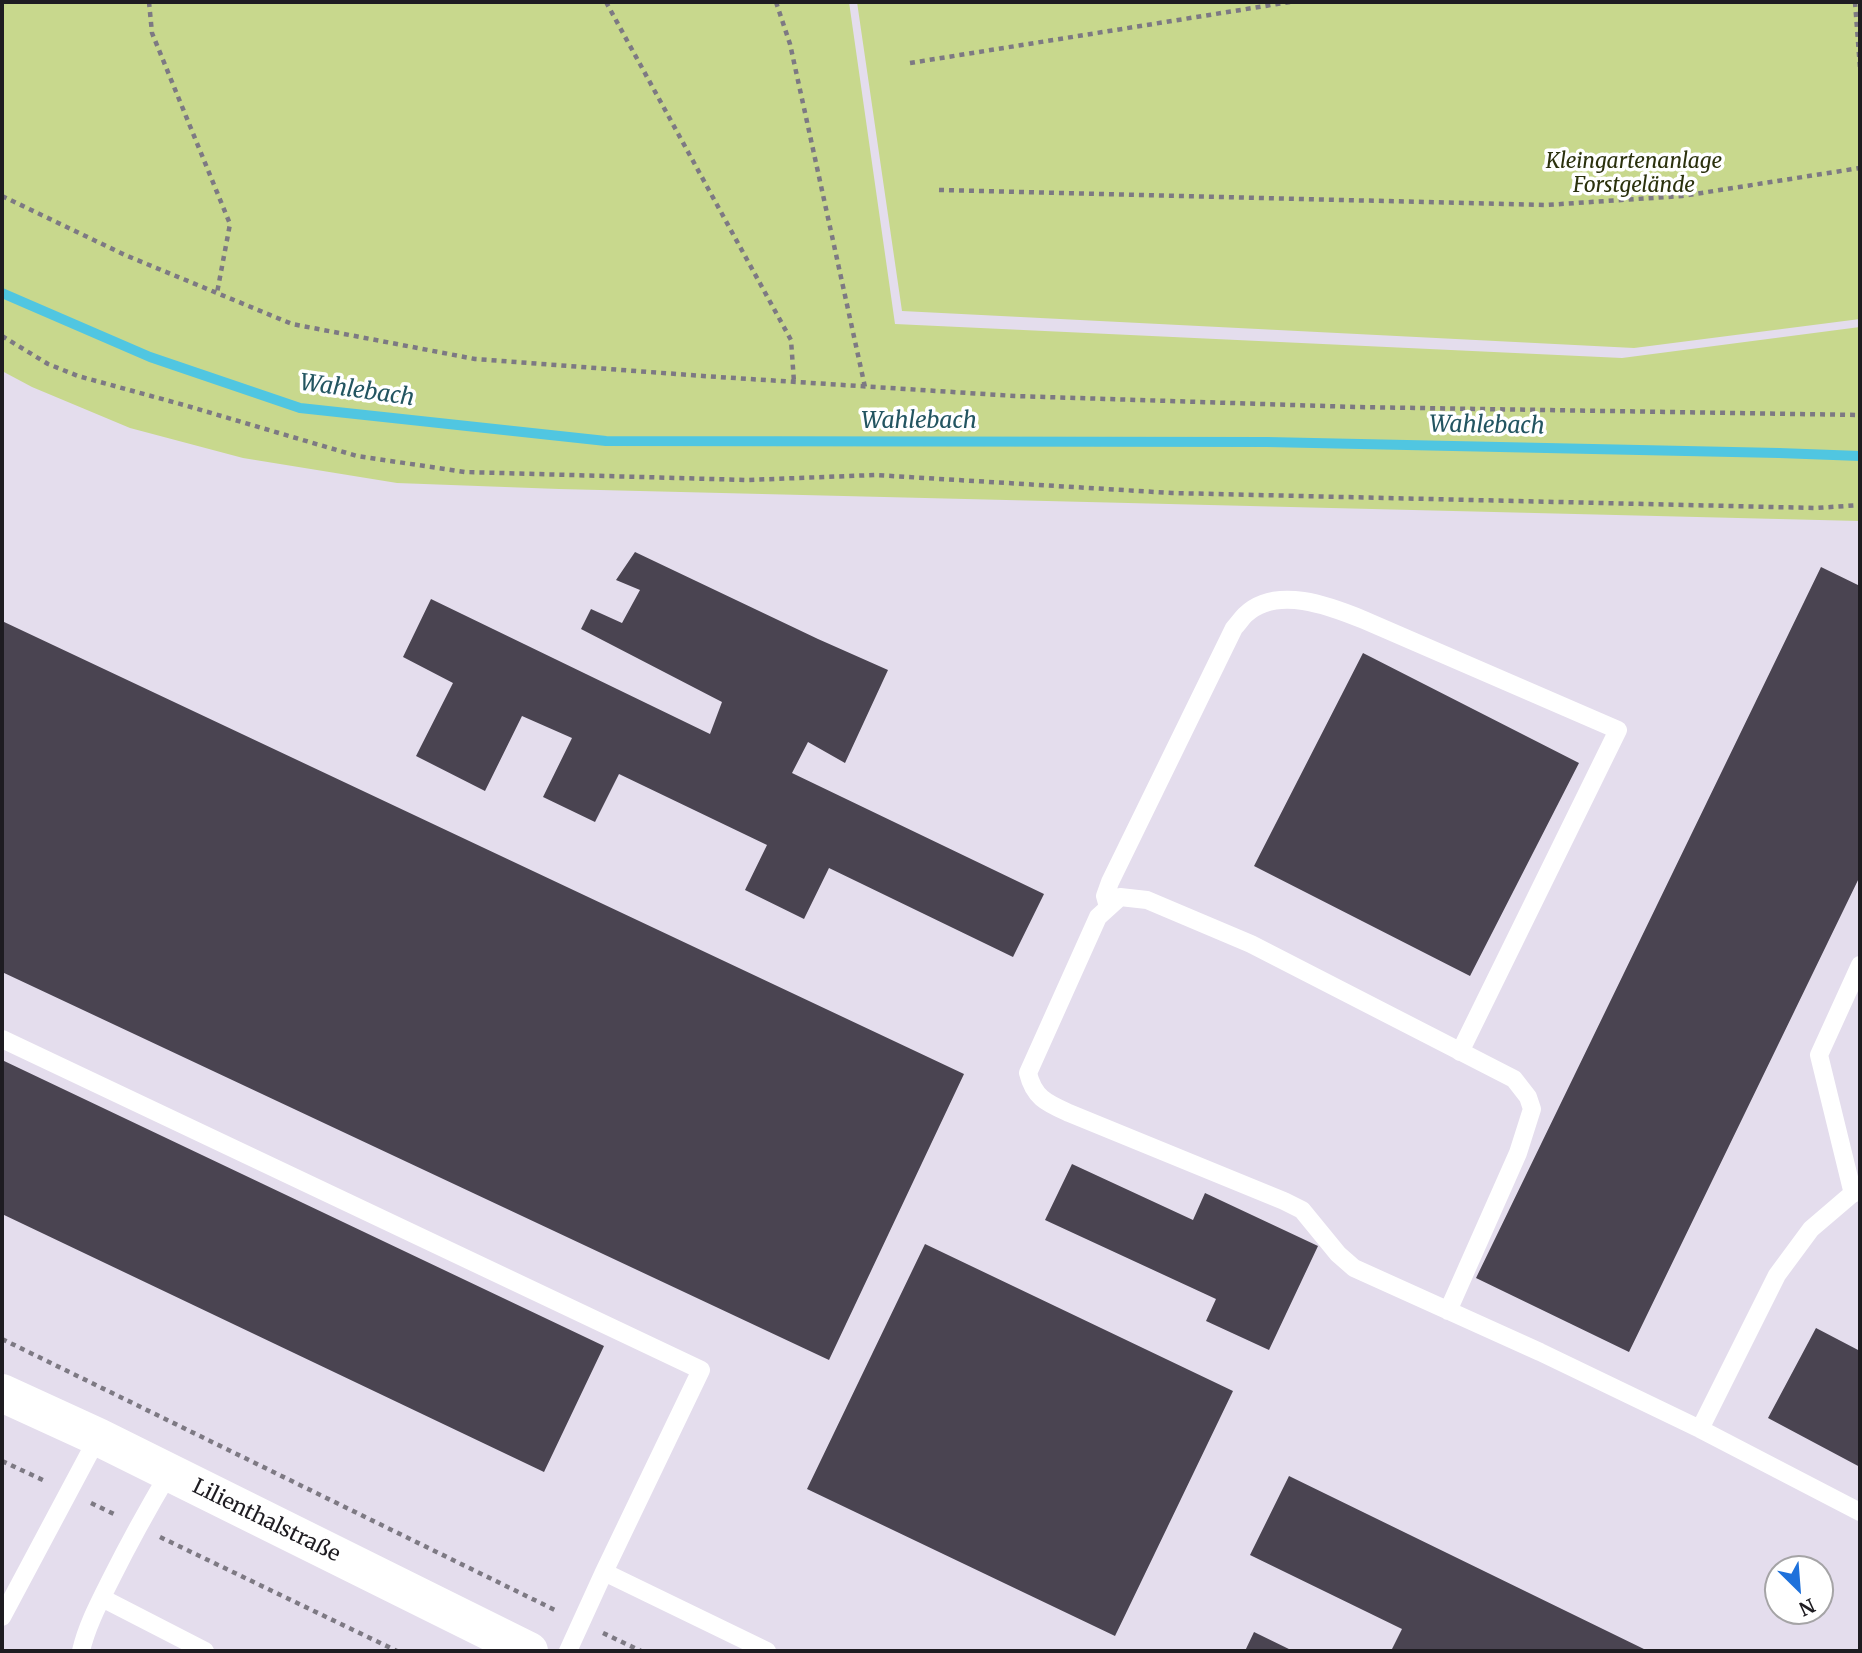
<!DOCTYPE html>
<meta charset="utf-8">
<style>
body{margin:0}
#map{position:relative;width:1862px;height:1653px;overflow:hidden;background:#e4dded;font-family:Merriweather,serif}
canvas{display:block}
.frame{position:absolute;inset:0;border:4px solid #1e1c21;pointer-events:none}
.north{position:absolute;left:1764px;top:1555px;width:70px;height:70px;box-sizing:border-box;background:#fff;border:2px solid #a5a4a6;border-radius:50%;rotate:155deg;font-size:19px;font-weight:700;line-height:28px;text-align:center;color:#1e1c21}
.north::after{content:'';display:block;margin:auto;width:24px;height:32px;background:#1e71db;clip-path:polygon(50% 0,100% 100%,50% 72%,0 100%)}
</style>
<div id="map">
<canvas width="1862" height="1653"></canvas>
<div class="frame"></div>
<div class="north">N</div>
</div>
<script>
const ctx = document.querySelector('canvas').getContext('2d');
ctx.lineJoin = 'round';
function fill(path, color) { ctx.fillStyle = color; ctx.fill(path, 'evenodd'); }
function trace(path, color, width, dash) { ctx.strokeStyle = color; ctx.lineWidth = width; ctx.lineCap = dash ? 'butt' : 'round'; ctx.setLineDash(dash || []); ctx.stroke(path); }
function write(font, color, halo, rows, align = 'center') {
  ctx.font = font + ' Merriweather,serif'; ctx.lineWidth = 7; ctx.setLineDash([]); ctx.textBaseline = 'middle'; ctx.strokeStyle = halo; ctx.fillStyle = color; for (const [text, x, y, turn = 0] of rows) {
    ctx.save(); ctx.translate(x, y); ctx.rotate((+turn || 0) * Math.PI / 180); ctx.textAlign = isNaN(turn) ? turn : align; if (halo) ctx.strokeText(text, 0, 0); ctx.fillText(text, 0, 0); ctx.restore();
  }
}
fill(new Path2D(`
 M2,2h847l46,322 727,34 238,-31v194l-1301,-32 -162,-6 -154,-25 -113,-30 -98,-41 -30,-16z
 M857,2h1003v317l-226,29 -732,-37z`), '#c8d88d');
trace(new Path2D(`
 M2,293l148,64 150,51 306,33 661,1 512,11 81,3`), '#50c6e1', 10);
fill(new Path2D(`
 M635,552l183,87 70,31 -43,93 -37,-21 -16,31 252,121 -31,63 -184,-89 -25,51 -59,-29 22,-45 -148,-71 -24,48 -52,-25 29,-59 -50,-22 -37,75 -69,-35 37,-73 -50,-26 28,-58 279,135 12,-32 -141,-73 10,-20 31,14 18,-33 -24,-10z
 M1821,567l39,19v290l-231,476 -153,-74z
 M2,621l962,453 -135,286 -827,-388z
 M1363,653l216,110 -109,213 -216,-110z
 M2,1060l602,286 -60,126 -542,-258z
 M1072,1164l121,56 12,-27 113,53 -49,104 -63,-29 10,-22 -171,-79z
 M925,1244l308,147 -118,245 -308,-147z
 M1816,1328l44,23v116l-92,-49z
 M1289,1476l359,175h-257l11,-22 -152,-74z
 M1254,1632l39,19h-48z`), '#4a4451');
trace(new Path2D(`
 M149,2l3,31 78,191 -13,69
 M606,2l185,338 3,42
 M776,2l14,42 75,343
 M1855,2l5,66
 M910,63l380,-61
 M939,190l607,15 136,-9 178,-28
 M2,196l123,59 167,69 183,35 228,17 312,20 340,11 505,8
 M2,336l46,28 30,12 106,29 173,51 108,16 282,8 128,-5 297,18 644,15 44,-3
 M2,1339l555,272
 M2,1461l43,20
 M91,1503l27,13
 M160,1537l237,114
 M603,1633l38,18`), '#7d7983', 4.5, [5, 5]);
trace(new Path2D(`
 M1108,907l-3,-11 5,-14 124,-254c4,-4 7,-9 11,-13 31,-30 85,-9 119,5l254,110 -158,322
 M2,1039l699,331 -97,202 -36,79
 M1853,1194l-34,-139 41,-90
 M1448,1311l70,-158 14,-44 -4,-12 -14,-18 -263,-135 -104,-44 -27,-3 -22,20 -70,156c6,25 19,30 41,40l215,88 18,9 36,44 16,14 186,84 160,77 160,83
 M1700,1429l77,-154 34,-46 49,-42
 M604,1572l163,79
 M102,1598l103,53
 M2,1617l96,-180
 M81,1651c6,-26 19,-50 31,-74 18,-36 37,-70 57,-104`), '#fff', 18);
trace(new Path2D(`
 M2,1393l96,44 431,214`), '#fff', 38);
write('italic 21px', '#2b310d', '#fff', [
 ["Kleingartenanlage",1634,162],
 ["Forstgelände",1634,186]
]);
write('21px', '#1e1c21', '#fff', [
 ["Lilienthalstraße",266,1521,26]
]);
write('italic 23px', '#235561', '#fff', [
 ["Wahlebach",357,391,8],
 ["Wahlebach",919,421],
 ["Wahlebach",1487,426,1]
]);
</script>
